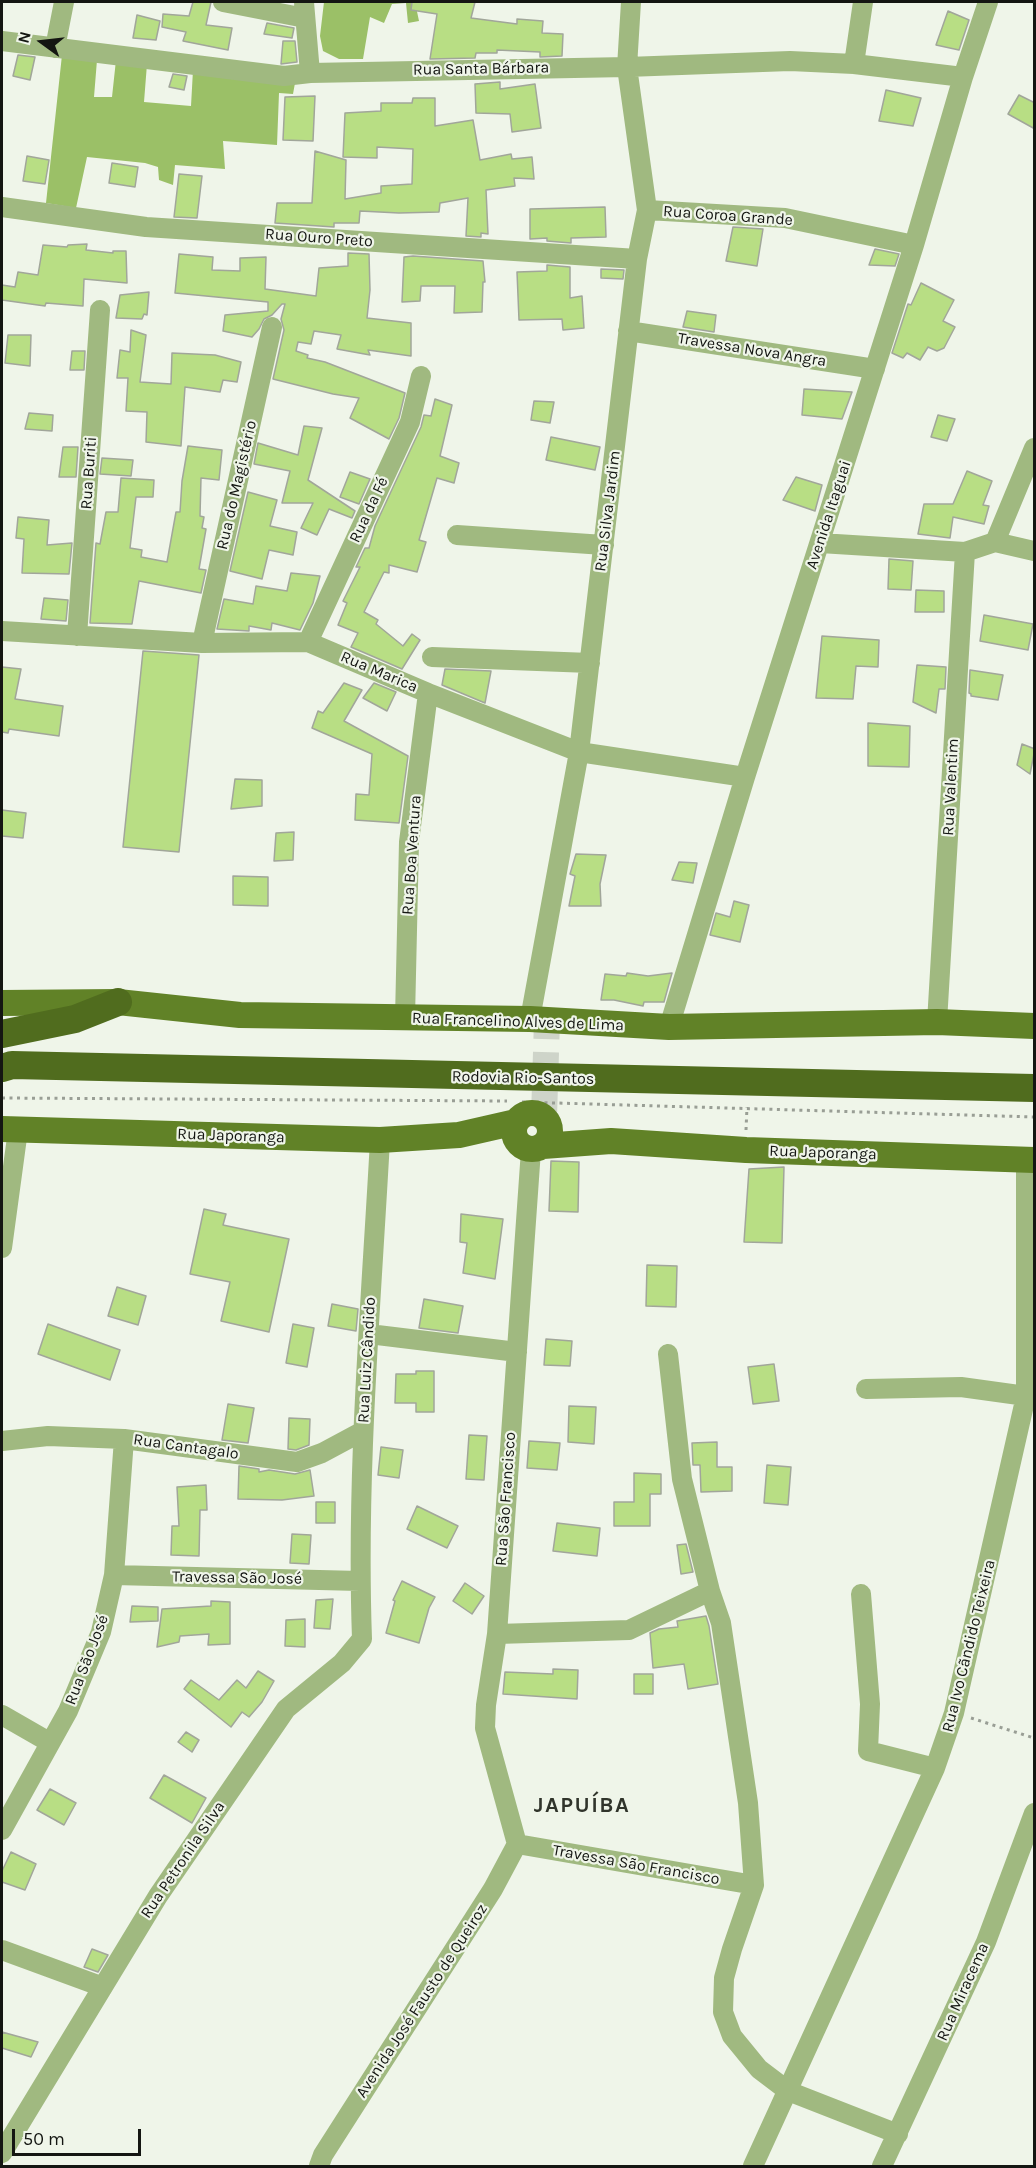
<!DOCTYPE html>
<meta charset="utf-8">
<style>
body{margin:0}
#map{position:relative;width:1036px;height:2168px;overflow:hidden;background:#eff5e9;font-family:Karla,sans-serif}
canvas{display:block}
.frame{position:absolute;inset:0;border:3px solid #141612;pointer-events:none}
.north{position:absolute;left:12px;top:12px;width:60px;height:60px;-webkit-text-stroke:4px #eff5e9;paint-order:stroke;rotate:285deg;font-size:16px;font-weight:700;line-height:24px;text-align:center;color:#141612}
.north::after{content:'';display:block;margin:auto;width:21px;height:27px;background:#141612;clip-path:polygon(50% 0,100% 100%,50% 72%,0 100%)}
.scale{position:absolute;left:12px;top:2129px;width:129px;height:27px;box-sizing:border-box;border:3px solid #141612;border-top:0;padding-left:8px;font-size:18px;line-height:21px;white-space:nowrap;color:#141612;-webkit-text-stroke:4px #eff5e9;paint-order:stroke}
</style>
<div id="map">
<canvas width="1036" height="2168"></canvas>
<div class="frame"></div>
<div class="north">N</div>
<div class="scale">50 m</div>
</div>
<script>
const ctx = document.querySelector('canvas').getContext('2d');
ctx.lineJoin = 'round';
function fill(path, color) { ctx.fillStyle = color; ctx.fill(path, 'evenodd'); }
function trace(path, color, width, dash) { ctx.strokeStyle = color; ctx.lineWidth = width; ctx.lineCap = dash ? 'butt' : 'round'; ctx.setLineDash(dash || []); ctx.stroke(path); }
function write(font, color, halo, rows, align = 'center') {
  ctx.font = font + ' Karla,sans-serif'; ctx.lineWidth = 4.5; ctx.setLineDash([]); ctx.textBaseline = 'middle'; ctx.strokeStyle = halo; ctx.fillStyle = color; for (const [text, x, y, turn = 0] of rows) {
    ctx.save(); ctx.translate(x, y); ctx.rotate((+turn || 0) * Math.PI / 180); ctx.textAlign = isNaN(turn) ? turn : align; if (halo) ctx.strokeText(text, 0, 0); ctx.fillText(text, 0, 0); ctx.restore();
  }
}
fill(new Path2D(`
 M324,2h91l4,19 -11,2 -2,-20 -14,1 -8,19 -14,-6 -7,42h-24l-16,-8 -3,-15z
 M62,55l35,5 -3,37h18l4,-37 31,4 -3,38 47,4 2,-36 102,13 -2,11 -14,-1 -2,52 -54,-4 2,28 -50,-4 -2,20 -14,-5 -1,-13 -13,-4 -58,-6 -11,51 -30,-5z`), '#9bc067');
const building = new Path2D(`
 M193,2h18l-5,23 26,3 -4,22 -45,-9 3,-9 -24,-5 1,-13 26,2z
 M412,2h63l-4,16 46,6v-5l26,2 -1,12 21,1 -1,22 -22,1v-5l-43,-2v3h-21l-1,5 -45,1 7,-45 -26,-4z
 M948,11l21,9 -10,30 -23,-5z
 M137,15l23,6 -4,19 -23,-2z
 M267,23l27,5 -2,10 -28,-4z
 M283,41h12l2,21 -16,2z
 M18,55l17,2 -5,23 -17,-4z
 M173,74l14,2 -3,14 -15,-3z
 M500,82v7l35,-5 6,44 -29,4 -2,-18 -34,-1 -1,-29z
 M886,90l35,8 -8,28 -34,-5z
 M1019,95l16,8v26l-27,-15z
 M315,96l-2,45 -30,-1 2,-43z
 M413,98h22v28l38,-6 7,40 31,-6 1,5 20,-2 2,22 -20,-1 1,8 -29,4 2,44 -7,-1v4l-15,-1 2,-38 -28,5 -1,9 -40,1 -39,-2 -1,12h-25v4l-59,-4 2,-20h35l3,-52 31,9 -1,39 36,-6v-7l31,-2 1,-35 -36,-2v11l-34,-1 2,-44 36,-2v-8h31z
 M27,156l22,4 -4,24 -22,-3z
 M112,163l26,4 -3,20 -26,-4z
 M179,174l23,2 -5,42 -23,-1z
 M605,207l1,30 -35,1v5l-24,-2v-3l-17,1v-30z
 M733,227l30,2 -6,37 -31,-5z
 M87,244l-1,6 27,3v-2h13l1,32 -43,-4 -1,27 -37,-3 -1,3 -43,-6v-15l13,2 3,-15 20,3 5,-30 24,2 1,-2z
 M875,249l24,5 -4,12 -26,-1z
 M348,253l21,1 1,36 -3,28 44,5v33l-43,-6 2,5 -33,-6 4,-14 -27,-4 -3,13 -13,-2 -2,9 12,4 -1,3 18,4 80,31 -6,25 -10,21 -39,-21 9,-20 -26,-4 -60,-15 11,-49 -3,-11 4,-15h-3l-10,11 -8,4 -5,10 -7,8 -29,-6 2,-16 43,-4v-9l-93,-9 4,-39 34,3 -1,13 28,1v-13l26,-1 -1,32 51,7 3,-28 29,-2z
 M413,256l70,5 2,21h-2l-1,30 -28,1 1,-27h-34l-1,15 -18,1 2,-45z
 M547,265l23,2v31l12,-2 2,32 -21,2 -1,-11 -43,1 -2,-48 30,-1z
 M601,269l23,1 -1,9 -22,-1z
 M921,283l33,17 -11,21 12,6 -11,21 -7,3 -9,-4 -8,13 -13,-7 -4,5 -11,-5 16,-49 3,1z
 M149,292l-2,23 -3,-1 -2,5 -26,-1 4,-23z
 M687,311l29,4 -2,17 -31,-5z
 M131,330l15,5 -6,47 31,2 1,-31 43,2 26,7 -4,20 -14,-2 -3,12 -35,-5 -4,59 -35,-4 1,-30 -21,-1 2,-33h-11l3,-28 10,2z
 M8,335h23l-1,31 -25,-3z
 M72,351h13l-1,19h-14z
 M804,389l48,3 -10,27 -40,-4z
 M435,399l17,6 -12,51 19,7 -5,20 -17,-5 -18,62 7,2 -9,30 -28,-7v8l-5,-1 -20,40 14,8 -2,4 27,22 9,-12 8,6 -18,29 -51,-22 7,-14 -20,-8 9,-22 -4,-2 17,-34h-4l9,-19h4l6,-22 46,-99 3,-12 7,1z
 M534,401l20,1 -4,21 -19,-3z
 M29,413l24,2 -1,16 -27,-2z
 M938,415l17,4 -8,22 -16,-4z
 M304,426l18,2 -14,52 47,31 -3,7 -23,-9 -12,26 -16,-7 12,-25h-31l8,-32 -36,-7 4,-21 40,12z
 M551,437l49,10 -5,23 -49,-10z
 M188,446l34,4 -3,30 -18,-2 -1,38 4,1 -2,11 4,1 -7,40 7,1 -5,23 -62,-12 -7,43 -42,-1 6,-80 4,1 6,-32h12l3,-34 33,2 -1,17h-17l-6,51 12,2 -1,7 26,5 9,-50h4l2,-31z
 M63,447h15l-2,30h-17z
 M102,458l31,2 -2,16 -31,-2z
 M967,471l25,10 -9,24 6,1 -5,18 -31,-7 -3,21 -32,-4 6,-30h29z
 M350,472l20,7 -11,25 -19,-7z
 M796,477l26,8 -7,26 -32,-11z
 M248,492l29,8 -7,26 27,6 -4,23 -24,-5 -7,29 -32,-8z
 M18,517l31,3 -2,25 25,-2 -3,31 -47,-1 2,-34 -8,-1z
 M889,559l24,2 -2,29 -23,-1z
 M291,573l29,3 -7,27 -13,27 -28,-7 -1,7 -22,-4v5l-32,-2 7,-30 29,5 3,-18 31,5z
 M916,590l28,1v21h-29z
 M44,598l24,2 -2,21 -25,-2z
 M984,615l49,9 -5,26 -48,-9z
 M822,636l57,4 -1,27 -22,-1 -3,33 -37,-1z
 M143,651l56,4 -20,197 -56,-5z
 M917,665l29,2 -1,22h-6l-3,24 -23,-11z
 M2,667l19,2 -6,30 48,7 -4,30 -50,-7 -1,4 -6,-1z
 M445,669l46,2 -6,32 -43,-18z
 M970,670l33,5 -5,25 -27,-4v-2l-2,-1z
 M344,683l18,7 -18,31 64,35 -9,67 -44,-3 1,-26 13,1 3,-41 -60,-26 6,-17 5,2z
 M374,683l22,9 -9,19 -24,-13z
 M868,723l42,3 -1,41 -41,-1z
 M1022,744l13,5 -5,25 -13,-9z
 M235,779l27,1v26l-31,3z
 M2,810l24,3 -3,25 -21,-2z
 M294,832l-1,28 -19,1 2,-28z
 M576,854l30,1 -6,29 1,22h-32l6,-30 -5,-2z
 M679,862l18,1 -4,20 -21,-3z
 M233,876l35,1v29l-35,-1z
 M734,901l15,4 -9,37 -30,-7 6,-22 14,4z
 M627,973l21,3 24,-3 -8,29h-20l-1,4 -29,-6h-13l4,-26 21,2z
 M551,1161l28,1 -1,50 -29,-1z
 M784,1167l-2,76 -38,-1 5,-73z
 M204,1209l22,5 -3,11 66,14 -20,93 -48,-11 9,-39 -40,-8z
 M461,1214l42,5 -8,60 -32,-6 4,-30 -7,-1z
 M647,1265l30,1 -1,41 -30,-1z
 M117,1287l29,9 -8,29 -30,-9z
 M424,1299l39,7 -5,27 -39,-5z
 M332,1304l26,5 -2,22 -28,-5z
 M48,1324l72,26 -10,30 -72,-26z
 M293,1324l21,4 -7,39 -21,-4z
 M546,1339l26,2 -2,25 -26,-1z
 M774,1364l5,37 -26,3 -5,-37z
 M416,1371h18v41h-18v-9h-21l1,-29h20z
 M228,1404l26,4 -6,35 -26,-3z
 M569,1406l27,1 -2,37 -26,-2z
 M289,1418l21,1 -1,26 -13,5 -8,-1z
 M469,1435l18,1 -3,44 -18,-1z
 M529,1441l31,2 -3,27 -30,-2z
 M717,1442v25h15v24l-31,1 -1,-27h-7l-1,-22z
 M381,1447l22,3 -4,28 -21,-3z
 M767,1465l24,2 -3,38 -24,-2z
 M239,1466l20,3v3l10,-2 26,4 15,-4 4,26 -32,4 -44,-1z
 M634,1473l27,1v20h-11v32h-36v-24h20z
 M206,1485l1,25h-7l-1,46 -28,-1 1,-29h7l-2,-39z
 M316,1502h19v21h-19z
 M417,1506l41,20 -11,22 -40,-19z
 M557,1523l43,5 -3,28 -44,-5z
 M292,1534l19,1 -2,29 -19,-1z
 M686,1544l7,28 -12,2 -4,-29z
 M402,1581l33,16 -6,11 -10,35 -33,-10 9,-32 -2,-1z
 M465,1583l19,13 -12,18 -19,-13z
 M333,1599l-3,30 -16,-1 2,-28z
 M211,1601l19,1v42l-22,1 1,-11 -29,2 -1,6 -22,5 5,-38 49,-3z
 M132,1606l26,1v14l-28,1z
 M706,1616l3,10 9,58 -30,5 -4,-25 -31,4 -3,-35 9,-4 19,-2 -1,-6z
 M305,1619v28l-20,-1 1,-26z
 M553,1669l25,1 -1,29 -74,-5 2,-22 48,2z
 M258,1671l16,10 -12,21 -13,15 -7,-5 -11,15 -47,-38 7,-9 28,20 18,-20 9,8z
 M634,1674h19v20h-19z
 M186,1732l13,8 -7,12 -14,-10z
 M164,1775l42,23 -14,25 -42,-25z
 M50,1789l26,14 -12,22 -27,-15z
 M11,1852l25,12 -11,26 -23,-8v-11z
 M92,1949l16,6 -10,17 -14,-5z
 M2,2032l36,10 -7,15 -29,-9z`);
fill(building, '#b8de84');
trace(building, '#a1a69a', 1.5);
trace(new Path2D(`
 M544,1117l3,-97`), '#ced4c9', 26, [26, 13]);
trace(new Path2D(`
 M2,1098l505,3
 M522,1102l512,15
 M746,1130l1,-23
 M971,1718l63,20`), '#999e95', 3, [3, 4.5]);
trace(new Path2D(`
 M223,2l82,16
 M304,2l6,71
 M2,41l282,35 26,-3 317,-6 163,-6 64,3 109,13
 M55,48l9,-46
 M854,64l9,-62
 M2,207l144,20 491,32
 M647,210l138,8 129,27
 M628,331l247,38
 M457,535l147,10
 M995,542l39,-94
 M820,543l145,9 30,-10 39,9
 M2,631l200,12 106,-1 120,51 151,59 166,25
 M77,636l23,-326
 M308,642l102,-220 11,-46
 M202,643l70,-316
 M432,657l158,6
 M405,1018l4,-176 19,-149
 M530,1019l49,-267 58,-493 10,-49 -20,-143 4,-65
 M937,1022l28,-470
 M669,1027l76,-250 169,-532 49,-168 25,-75
 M2,1248l16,-118
 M369,1334l148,18
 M668,1354l14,125 28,112 11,32 27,180 6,82 -22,64 -8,29 -1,34 9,24 27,33 29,22 110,43
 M866,1389l95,-2 65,9
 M2,1441l46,-5 76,3 173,23 25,-9 41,-22
 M114,1575l246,6
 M861,1594l9,110 -2,47 67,17
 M497,1634l132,-4 81,-39
 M2,1715l47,27
 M2,1830l66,-119 33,-79 13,-57 10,-136
 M517,1844l-32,-116 1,-23 11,-71 34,-484
 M517,1844l237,41
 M2,1950l101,37
 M2,2153l156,-257 128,-187 56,-46 20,-24c-6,-166 9,-333 18,-499
 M319,2166l4,-11 170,-266 24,-45
 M753,2166l182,-398 19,-55 72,-317v-236
 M882,2166l104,-224 48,-129`), '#a0b980', 20);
trace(new Path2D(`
 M2,1003l116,-1 122,13 290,4 139,8 268,-5 97,4
 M514 1131a18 18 0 1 1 36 0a18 18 0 1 1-36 0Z
 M2,1129l378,11 79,-5 57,-13
 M543,1146l68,-5 135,9 288,10`), '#618227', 26);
trace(new Path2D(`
 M2,1034l73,-15 43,-17
 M2,1068l10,-3 1022,23`), '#506c1e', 28);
write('16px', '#141612', '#eff5e9', [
 ["Rua Santa Bárbara",481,69,-1],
 ["Rua Coroa Grande",728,216,4],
 ["Rua Ouro Preto",319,238,4],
 ["Travessa Nova Angra",752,350,9],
 ["Rua Buriti",89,473,-86],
 ["Rua do Magistério",237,485,-77],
 ["Rua da Fé",369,510,-65],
 ["Rua Silva Jardim",608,511,-83],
 ["Avenida Itaguai",829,515,-72],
 ["Rua Marica",379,672,23],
 ["Rua Valentim",951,787,-87],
 ["Rua Boa Ventura",412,855,-86],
 ["Rua Francelino Alves de Lima",518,1022,2],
 ["Rodovia Rio-Santos",523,1078,1],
 ["Rua Japoranga",231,1136,2],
 ["Rua Japoranga",823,1153,2],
 ["Rua Luiz Cândido",367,1360,-87],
 ["Rua Cantagalo",186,1447,8],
 ["Rua São Francisco",506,1499,-86],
 ["Travessa São José",237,1578,1],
 ["Rua Ivo Cãndido Teixeira",969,1646,-76],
 ["Rua São José",87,1660,-69],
 ["Rua Petronila Silva",183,1860,-56],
 ["Travessa São Francisco",636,1865,10],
 ["Rua Miracema",963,1992,-66],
 ["Avenida José Fausto de Queiroz",422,2001,-57]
]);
ctx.letterSpacing = '1.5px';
write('bold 22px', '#30342b', '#eff5e9', [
 ["JAPUÍBA",582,1806]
]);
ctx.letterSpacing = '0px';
</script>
